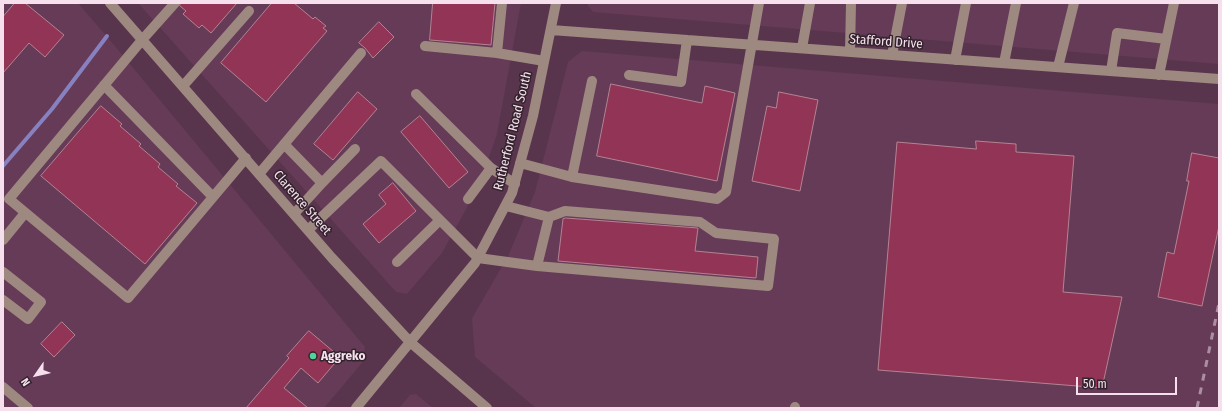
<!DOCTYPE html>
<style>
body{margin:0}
#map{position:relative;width:1222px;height:411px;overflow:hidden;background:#58354c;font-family:"Fira Sans Condensed",sans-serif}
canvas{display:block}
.frame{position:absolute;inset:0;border:4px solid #f7e0ee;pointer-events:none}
.north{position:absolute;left:16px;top:355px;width:40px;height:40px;-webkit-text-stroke:3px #33232d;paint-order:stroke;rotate:236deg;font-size:11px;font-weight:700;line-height:16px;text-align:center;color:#f7e0ee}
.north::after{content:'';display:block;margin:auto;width:14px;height:18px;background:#f7e0ee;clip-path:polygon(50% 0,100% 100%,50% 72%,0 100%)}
.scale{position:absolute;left:1076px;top:377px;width:101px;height:18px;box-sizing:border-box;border:2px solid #f7e0ee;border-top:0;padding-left:5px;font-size:12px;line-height:14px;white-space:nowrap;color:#f7e0ee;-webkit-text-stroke:3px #33232d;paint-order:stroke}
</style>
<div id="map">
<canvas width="1222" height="411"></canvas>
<div class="frame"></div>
<div class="north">N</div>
<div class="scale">50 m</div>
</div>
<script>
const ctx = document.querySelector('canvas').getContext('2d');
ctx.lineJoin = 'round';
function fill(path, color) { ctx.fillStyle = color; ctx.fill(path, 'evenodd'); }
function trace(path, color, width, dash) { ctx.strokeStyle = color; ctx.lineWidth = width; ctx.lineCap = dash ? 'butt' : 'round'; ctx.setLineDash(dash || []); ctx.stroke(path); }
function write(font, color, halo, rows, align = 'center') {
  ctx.font = font + ' "Fira Sans Condensed",sans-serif'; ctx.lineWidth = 3; ctx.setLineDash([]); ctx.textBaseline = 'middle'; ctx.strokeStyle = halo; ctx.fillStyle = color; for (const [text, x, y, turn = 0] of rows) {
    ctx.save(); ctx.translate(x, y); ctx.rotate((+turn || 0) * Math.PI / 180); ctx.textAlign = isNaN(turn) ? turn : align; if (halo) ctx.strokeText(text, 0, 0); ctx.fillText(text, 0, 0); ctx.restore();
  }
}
fill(new Path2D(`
 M3,3h75l37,43 250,301 -3,16 -38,45h-321z
 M138,3h383l-24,131 -17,50 -38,69 -35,41 -11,-2z
 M586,3h633v61l-626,-52z
 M582,51l637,53v304h-683l-61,-51 -3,-39 36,-62 27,-64 33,-130z
 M416,394l17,14h-34l11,-13z`), '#653b57');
trace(new Path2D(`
 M3,166l49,-57 55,-73`), '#8881c0', 4);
const building = new Path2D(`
 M15,3h10l39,32 -19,22 -16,-14 -26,30v-56z
 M181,3h56l-26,30 -9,-8 -3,3 -16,-14 3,-3 -6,-5z
 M272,3h22l19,16 2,-2 11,9 -3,2 4,3 -61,71 -45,-39z
 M433,3h62l-4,42 -61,-5z
 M379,22l15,15 -21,21 -8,-10 -6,-5z
 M611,84l91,19 3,-17 30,7 -18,88 -120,-25z
 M358,92l19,17 -44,51 -19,-16z
 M779,92l39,8 -18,91 -48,-10 15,-75 9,2z
 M101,106l21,18 -2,2 21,18 -2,2 21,18 -2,3 20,17 -2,2 21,17 -52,61 -104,-88z
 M420,116l48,56 -19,16 -48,-56z
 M976,141l40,3v8l58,4 -11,136 59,5 -20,91 -224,-18 19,-228 79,7z
 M1192,153l27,5v68l-17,80 -44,-9 9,-45 7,2 15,-73h-2z
 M393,183l23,28 -37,32 -16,-19 23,-20 -7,-9z
 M566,218l132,10 -3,23 63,6 -2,21 -198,-17 5,-42z
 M62,322l13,13 -21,22 -13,-13z
 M309,331l31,26 -22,26 -17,-15 -17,20 24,20h-62l43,-50 -2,-2z`);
fill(building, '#923456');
trace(building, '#b48391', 1);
trace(new Path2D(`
 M110,3l222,255 78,84 77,66
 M175,3l-33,37 -133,159 119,99 118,-140
 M502,3l-5,50 47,8
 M551,30l668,49
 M425,46l72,7
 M802,48l8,-45
 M850,52l1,-49
 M892,55l10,-52
 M955,60l11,-57
 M1004,63l12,-60
 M1058,67l16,-64
 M1111,71l6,-38 49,6
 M629,75l52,7 6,-42
 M1159,75l15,-72
 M104,85l109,112
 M183,86l66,-75
 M416,94l75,74 24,16
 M284,144l38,39 -28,31
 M520,163l52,14 145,22 9,-7 33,-189
 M259,174l102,-121
 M572,177l20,-96
 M322,183l33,-34
 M468,199l23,-31
 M308,230l73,-69 97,97 59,8 231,20 6,-47 -58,-6 -16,-11 -135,-11 -16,6 -43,-11
 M3,240l22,-27
 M397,262l43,-42
 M537,266l12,-49
 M3,272l38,30 -13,17 -25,-19
 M3,387l25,21
 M356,408l119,-145 37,-70 21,-77 23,-113
 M795,408v-1`), '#9e8981', 10);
trace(new Path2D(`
 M1197,408l22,-105`), '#ab8ea0', 3, [7, 7]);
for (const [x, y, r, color] of [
 [313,356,4,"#4fd399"]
]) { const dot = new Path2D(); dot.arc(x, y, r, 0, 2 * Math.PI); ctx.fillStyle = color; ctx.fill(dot); trace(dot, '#33232d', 1.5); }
write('13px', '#f7e0ee', '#33232d', [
 ["Stafford Drive",886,42,4],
 ["Rutherford Road South",513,131,-76],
 ["Clarence Street",302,203,49]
]);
write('bold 13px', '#f7e0ee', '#33232d', [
 ["Aggreko",321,356]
], 'left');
</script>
